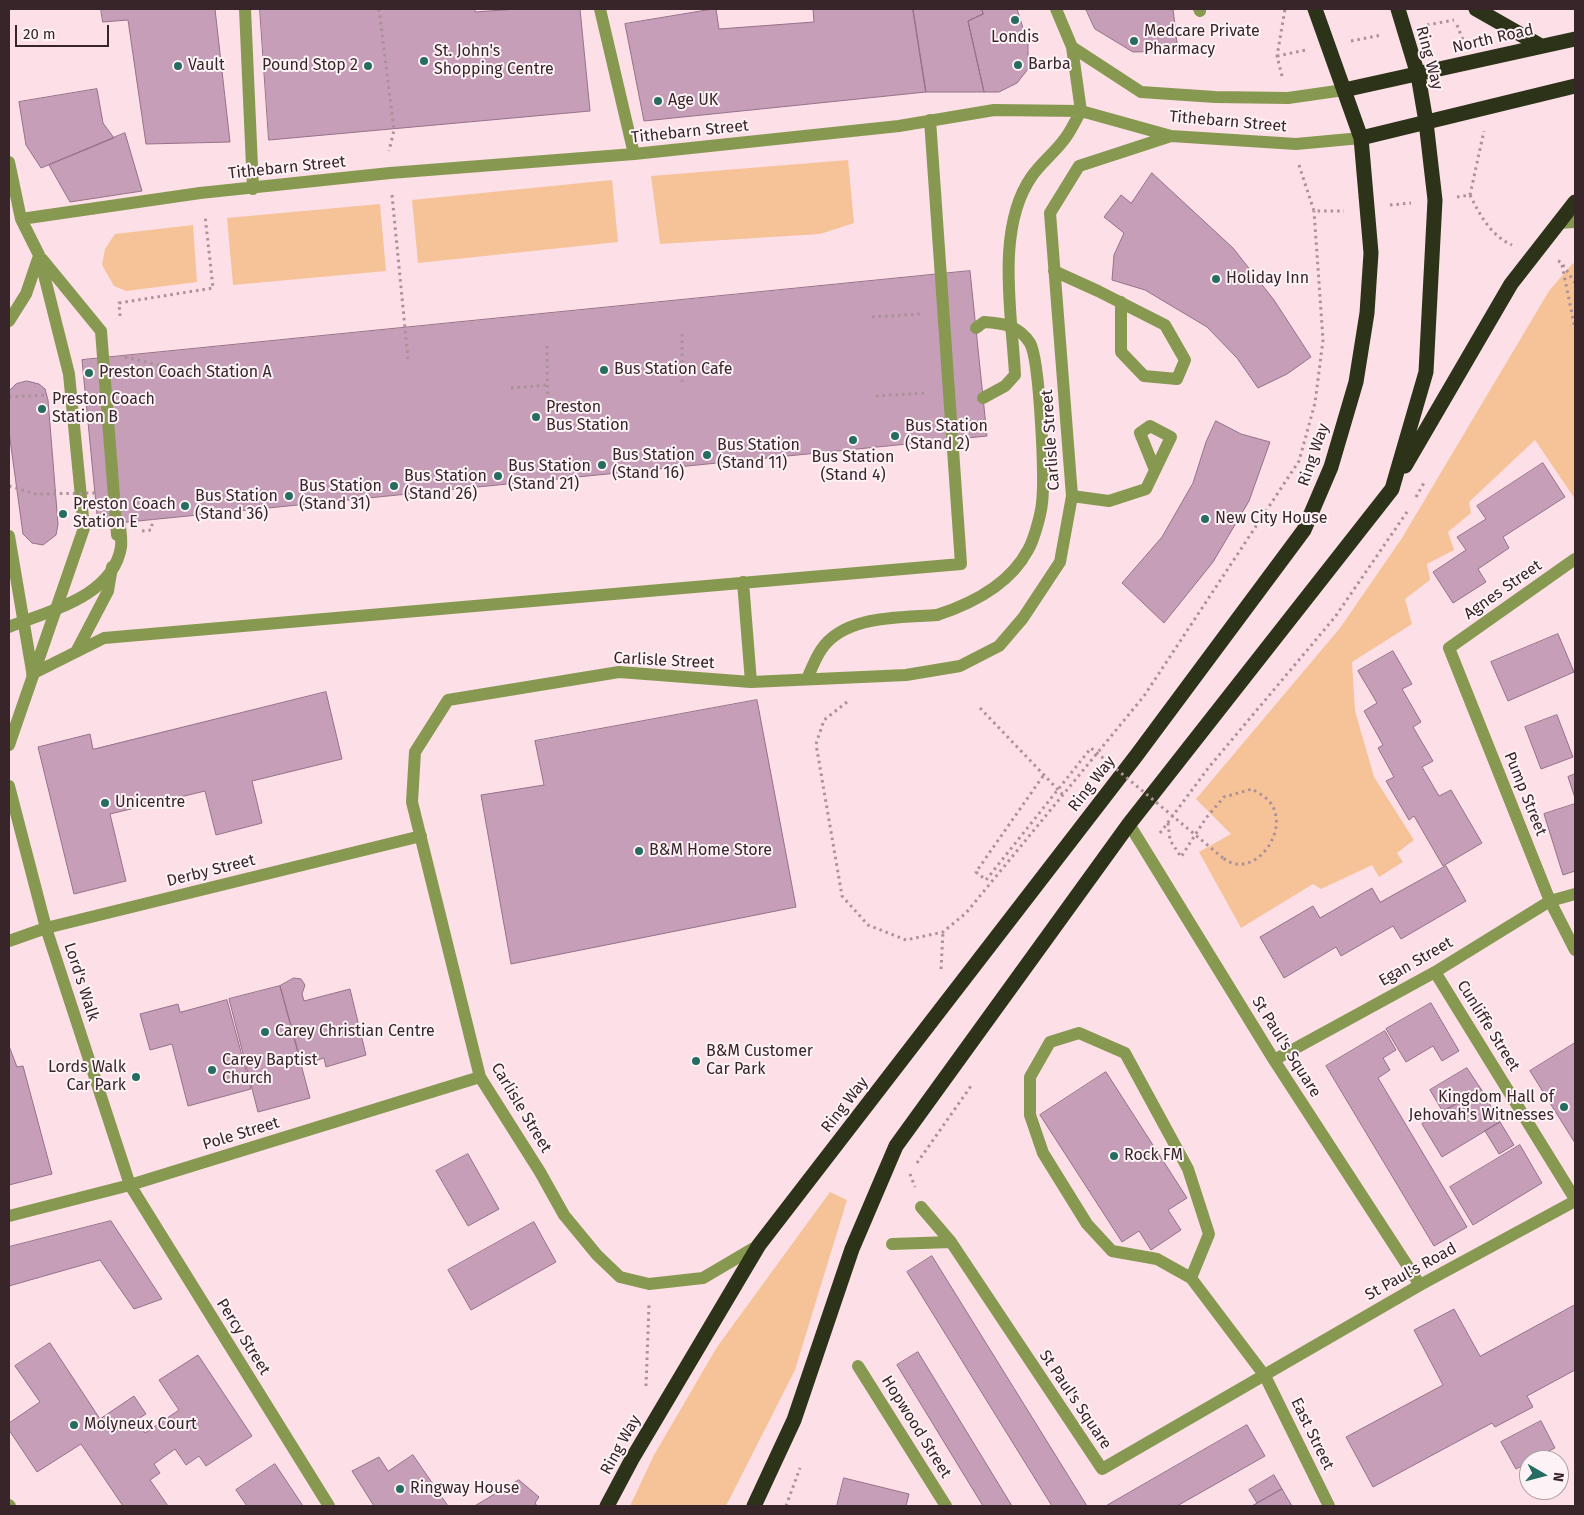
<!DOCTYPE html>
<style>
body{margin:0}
#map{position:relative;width:1584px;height:1515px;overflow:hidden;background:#fddfe7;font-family:"Fira Sans",sans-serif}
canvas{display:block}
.frame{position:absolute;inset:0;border:10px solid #38252a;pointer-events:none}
.north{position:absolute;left:1519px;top:1450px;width:50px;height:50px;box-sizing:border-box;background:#fdf2f5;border:1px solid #aea0a4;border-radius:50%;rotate:98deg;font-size:14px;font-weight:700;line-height:20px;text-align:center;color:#38252a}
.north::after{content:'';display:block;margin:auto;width:18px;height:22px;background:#266c61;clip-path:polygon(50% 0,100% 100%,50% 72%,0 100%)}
.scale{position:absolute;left:15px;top:25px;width:94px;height:22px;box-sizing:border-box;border:2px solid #38252a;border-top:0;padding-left:6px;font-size:15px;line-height:18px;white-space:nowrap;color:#38252a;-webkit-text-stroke:4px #fdf2f5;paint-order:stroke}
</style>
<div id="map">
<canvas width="1584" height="1515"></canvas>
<div class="frame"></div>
<div class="north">N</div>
<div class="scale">20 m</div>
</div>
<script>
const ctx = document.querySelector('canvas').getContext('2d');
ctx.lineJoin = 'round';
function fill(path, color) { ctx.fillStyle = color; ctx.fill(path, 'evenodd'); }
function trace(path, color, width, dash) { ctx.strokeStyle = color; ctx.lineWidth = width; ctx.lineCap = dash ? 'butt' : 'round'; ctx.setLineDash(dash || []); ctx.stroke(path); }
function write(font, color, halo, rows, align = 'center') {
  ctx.font = font + ' "Fira Sans",sans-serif'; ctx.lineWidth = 4; ctx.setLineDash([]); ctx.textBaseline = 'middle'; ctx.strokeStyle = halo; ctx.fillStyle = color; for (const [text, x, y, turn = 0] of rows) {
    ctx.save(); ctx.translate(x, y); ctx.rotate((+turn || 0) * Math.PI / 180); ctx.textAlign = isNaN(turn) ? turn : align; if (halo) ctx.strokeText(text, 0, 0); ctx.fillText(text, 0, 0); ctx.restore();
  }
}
fill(new Path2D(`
 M848,160l6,63 -34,11 -160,10 -9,-68z
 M612,180l6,62 -200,21 -6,-63z
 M380,204l6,67 -153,14 -6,-67z
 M193,225l4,57 -71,9 -12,-5 -12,-21 3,-16 10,-15z
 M1573,263l2,2v234l-40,-59 -66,62 2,11 -23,19 6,18 -27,14 3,16 -25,19 7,25 -60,38 3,49 19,66 40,63 -17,13 6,9 -24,15 -7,-12 -51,24 -8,-5 -72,44 -42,-76 32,-18 -35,-35 144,-171 62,-90 147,-247z
 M830,1192l17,8 -52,170 -69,136h-96l24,-51 63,-108z`), '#f6c399');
const building = new Path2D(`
 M101,9h114l15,133 -84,2 -18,-124 -25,2z
 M260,9h215v3l42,-3h63l10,102 -321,29z
 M713,9h3l3,20 95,-7 -1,-13h100l13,83 -282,29 -19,-97z
 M913,9h69l1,5 -15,7 16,71h-58z
 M982,9h35l11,35v25l-11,14 -18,9h-15l-16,-71 15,-7z
 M1086,9h87l5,42 -45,1 -38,-23z
 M97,89l6,34 11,15 -73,30 -15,-23 -7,-43z
 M125,133l17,58 -72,11 -21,-37z
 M1152,173l81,75 41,52 37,57 -24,17 -29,14 -21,-30 -30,-31 -62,-37 -33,-10 2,-25 10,-22 -20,-16 17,-22 10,8z
 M970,271l17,165 -889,89 -16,-165z
 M27,381l12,3 6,5 3,11 10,124 -2,11 -13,10 -11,-2 -9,-9 -14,-102v-41l7,-7z
 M1216,421l25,13 29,8 -21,59 -36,61 -49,61 -42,-40 40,-46 31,-54 13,-41z
 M1543,463l22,34 -62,40 6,11 -31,21 8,13 -33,21 -20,-31 33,-22 -9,-13 29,-18 -9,-13z
 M1558,634l16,38 -66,29 -17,-39z
 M1393,651l19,33 -10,5 19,33 -8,5 20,34 -11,6 17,29 12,-6 31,53 -39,23 -29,-50 -5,4 -23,-39 8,-4 -16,-29 5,-3 -19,-34 13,-8 -19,-32z
 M326,692l16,67 -90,22 10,42 -46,12 -11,-44 -95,23 16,67 -52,13 -36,-147 52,-13 3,15z
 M757,700l39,207 -285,57 -30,-169 63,-10 -9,-44z
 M1557,715l16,42 -32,12 -16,-42z
 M1575,774v24l-7,-21z
 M1575,804v67l-12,4 -19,-61z
 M1446,866l20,35 -65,38 -8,-13 -52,30 -5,-9 -52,31 -24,-41 53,-31 7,12 52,-30 8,14z
 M294,978l7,1 4,6 -3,9 2,7 46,-12 16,66 -40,12 -2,-9 -22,7 -22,-79z
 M280,986l30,112 -52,14 -29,-113z
 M227,1000l24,89 -63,17 -16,-62 -22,6 -10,-36 38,-10 2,8z
 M1431,1003l28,48 -17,10 -9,-15 -27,16 -20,-33z
 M1385,1031l11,19 -13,8 7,12 -12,8 89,149 -33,19 -108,-180z
 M1575,1043v100l-45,-72z
 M9,1046l8,21 6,-1 29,108 -43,11z
 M1467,1068l14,21 -38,23 -13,-22z
 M1106,1072l81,126 -19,12 13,20 -30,20 -12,-19 -17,11 -82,-127z
 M1481,1089l19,33 -58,35 -20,-33z
 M1500,1122l14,23 -15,9 -14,-23z
 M1520,1145l22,38 -69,42 -23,-38z
 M468,1154l31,55 -31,17 -32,-55z
 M111,1221l51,78 -28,10 -34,-49 -91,26v-39z
 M534,1222l22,40 -85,48 -23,-40z
 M932,1256l155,250h-35l-145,-234z
 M1575,1305v65l-48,26 6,11 -38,20 -3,-4 -119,64 -27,-50 97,-52 -29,-55 40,-21 26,47z
 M50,1343l50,76 34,-23 12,18 -10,6 9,13 34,-23 -20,-30 39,-25 54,81 -46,30 -7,-10 -13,9 -11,-16 -21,15 6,9 -10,7 18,26h-45l-42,-62 -44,28 -28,-42v-7l31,-21 -25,-36z
 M918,1352l94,154h-29l-86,-141z
 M1541,1421l14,27 -26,12v2l-13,7 -15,-27z
 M1247,1425l18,31 -88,50h-71z
 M413,1455l35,51h-74l-22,-35 27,-14 9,14z
 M275,1464l28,42h-56l-11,-16z
 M1274,1475l8,14 -25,14 -8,-13z
 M844,1478l65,16 -3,12h-69z
 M519,1480l20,17 -4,6 2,3h-62z
 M1282,1489l10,17h-40l5,-3z`);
fill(building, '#c69eb7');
trace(building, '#967188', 1);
trace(new Path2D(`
 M379,9l15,121 -5,21
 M1427,25l27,-5
 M1457,25l6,15
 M1351,41l31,-6
 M1277,56l29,-6
 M1282,76l-5,-20 8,-47
 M1299,165l15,46h30
 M392,195l16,164
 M1470,195c10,20 20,40 42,50
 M1457,197l13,-2 14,-64
 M1390,205l21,-2
 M1558,261l3,1 14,21
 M1562,265l13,64
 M120,316l-1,-13 94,-15 -8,-73
 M872,317l49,-3
 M682,334v52
 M547,346l1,76
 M125,357l82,20
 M511,388l36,-3
 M876,396l51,-3
 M9,397l39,-2
 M1416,497l9,-16
 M142,531l9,-1 2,-11
 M847,702l-23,18 -8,24 26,152 26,29 38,15 37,-8 23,-19 178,-217 155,-235 16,-58 8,-63 -9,-129
 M980,708l84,88
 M1168,823l2,17 11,17 25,-39 18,-21 28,-8c5,3 12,7 16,11 26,27 -14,83 -45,58
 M1160,833l49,-66 126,-150 74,-108
 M941,969l2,-37
 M917,1163l54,-77
 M910,1174l5,13
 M646,1386l3,-81
 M786,1506l14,-38`), '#ab9198', 3, [2.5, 4]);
trace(new Path2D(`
 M245,9l8,180
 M600,9l34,145
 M1056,9l16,38 9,64
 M1199,9l1,2
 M1072,47l69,45 74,5 73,1 56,-8
 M9,162l12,57 18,36 30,119 15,154 -75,217
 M21,219l179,-26 190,-20 244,-19 265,-28 95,-16 87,1 90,25 125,8 65,-6
 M1557,223l18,-1
 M42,259l59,72 16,204
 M1054,271l44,20 67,34 20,35 -8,19 -33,-3 -23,-24v-50
 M9,321l17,-27 13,-38
 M983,398l22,-12 10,-11c-3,-60 -20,-147 17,-199 9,-13 22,-23 31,-35 7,-8 12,-20 18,-30
 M1072,496l37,5 37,-12 25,-52 -21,-11 -10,7 15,37
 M9,536l23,135
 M1575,559l-126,89 101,253 25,49
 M743,582l8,100
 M76,652l32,-61 4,-24
 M32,674l72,-36 857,-74 -31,-444
 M807,679c4,-9 8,-20 14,-29 23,-35 78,-32 116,-35
 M9,786l37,142 84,257 199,321
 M1129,824l145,236 146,225
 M9,941l37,-13 375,-92
 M1435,972l140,227
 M1274,1060l161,-88 115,-71 25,-7
 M921,1207l30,35 151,227 318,-184 155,-84
 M9,1216l121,-31 350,-108
 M892,1244l59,-2
 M759,1245l-56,33 -54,6 -29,-7 -23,-22 -33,-40 -24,-43 -60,-95 -68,-275 3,-50 33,-52 171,-28 132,10 155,-7 54,-9 39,-20 24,-28 37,-56 12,-66 -22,-283 29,-47 92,-30
 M1191,1278l-34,-19 -45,-8 -25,-27 -44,-71 -13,-38v-38l20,-35 29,-9 46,20 63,116 21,65 -18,44 74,98 64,130
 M858,1366l88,140
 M9,1505l1,1`), '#879851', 12);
trace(new Path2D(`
 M1476,9l65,37
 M1344,90l231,-51
 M1361,138l214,-52
 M1405,466l106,-182 64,-82
 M607,1506l25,-47 127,-214 377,-489 168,-226 27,-63 25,-85 11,-69 4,-60 -10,-115 -46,-129
 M754,1506l40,-86 58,-171 44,-103 233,-322 263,-335 34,-117 9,-172 -9,-78 -8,-47 -20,-66`), '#2d3319', 15);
trace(new Path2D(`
 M9,486l27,8 59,-1
 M1043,776l-67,96 10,8 105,-132 132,110`), '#ab9198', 3, [2.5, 4]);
trace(new Path2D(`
 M937,615c34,-11 73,-31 91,-65 6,-10 13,-36 14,-47 3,-24 -2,-142 -12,-160 -11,-17 -26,-20 -46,-21l-8,6
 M9,627c39,-16 104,-30 112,-80 1,-8 -1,-16 -1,-24`), '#879851', 12);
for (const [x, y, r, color] of [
 [1015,20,5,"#266c61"],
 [1134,41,5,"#266c61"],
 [424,61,5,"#266c61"],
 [1018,65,5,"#266c61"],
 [178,66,5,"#266c61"],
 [368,66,5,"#266c61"],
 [658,101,5,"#266c61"],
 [1216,279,5,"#266c61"],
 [604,370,5,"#266c61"],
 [89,373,5,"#266c61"],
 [42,409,5,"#266c61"],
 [536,417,5,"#266c61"],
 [895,436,5,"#266c61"],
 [853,440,5,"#266c61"],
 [707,455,5,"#266c61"],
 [602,465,5,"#266c61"],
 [498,476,5,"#266c61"],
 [394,486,5,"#266c61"],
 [289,496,5,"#266c61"],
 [185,506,5,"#266c61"],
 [63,514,5,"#266c61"],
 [1205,519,5,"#266c61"],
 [105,803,5,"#266c61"],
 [639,851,5,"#266c61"],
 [265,1032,5,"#266c61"],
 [696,1061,5,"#266c61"],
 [212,1070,5,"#266c61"],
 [136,1077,5,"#266c61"],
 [1564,1107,5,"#266c61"],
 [1114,1156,5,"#266c61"],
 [74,1425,5,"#266c61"],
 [400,1489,5,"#266c61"]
]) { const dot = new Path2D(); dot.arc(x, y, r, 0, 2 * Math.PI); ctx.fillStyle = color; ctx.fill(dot); trace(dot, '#fdf2f5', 2); }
write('16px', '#38252a', '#fdf2f5', [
 ["Medcare Private",1144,32],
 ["Pharmacy",1144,50],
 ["Londis",1015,38,"center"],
 ["St. John's",434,52],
 ["Shopping Centre",434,70],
 ["Barba",1028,65],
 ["Vault",188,66],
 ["Pound Stop 2",358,66,"right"],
 ["Age UK",668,101],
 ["Holiday Inn",1226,279],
 ["Bus Station Cafe",614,370],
 ["Preston Coach Station A",99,373],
 ["Preston Coach",52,400],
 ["Station B",52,418],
 ["Preston",546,408],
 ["Bus Station",546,426],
 ["Bus Station",905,427],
 ["(Stand 2)",905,445],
 ["Bus Station",717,446],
 ["(Stand 11)",717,464],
 ["Bus Station",612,456],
 ["(Stand 16)",612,474],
 ["Bus Station",853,458,"center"],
 ["(Stand 4)",853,476,"center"],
 ["Bus Station",508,467],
 ["(Stand 21)",508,485],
 ["Bus Station",404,477],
 ["(Stand 26)",404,495],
 ["Bus Station",299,487],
 ["(Stand 31)",299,505],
 ["Bus Station",195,497],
 ["(Stand 36)",195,515],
 ["Preston Coach",73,505],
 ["Station E",73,523],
 ["New City House",1215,519],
 ["Unicentre",115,803],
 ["B&M Home Store",649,851],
 ["Carey Christian Centre",275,1032],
 ["B&M Customer",706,1052],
 ["Car Park",706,1070],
 ["Carey Baptist",222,1061],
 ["Church",222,1079],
 ["Lords Walk",126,1068,"right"],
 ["Car Park",126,1086,"right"],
 ["Kingdom Hall of",1554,1098,"right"],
 ["Jehovah's Witnesses",1554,1116,"right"],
 ["Rock FM",1124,1156],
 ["Molyneux Court",84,1425],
 ["Ringway House",410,1489]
], 'left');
write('16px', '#38252a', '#fdf2f5', [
 ["North Road",1493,39,-13],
 ["Ring Way",1429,58,75],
 ["Tithebarn Street",1228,122,5],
 ["Tithebarn Street",690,132,-6],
 ["Tithebarn Street",287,168,-6],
 ["Carlisle Street",1051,440,-94],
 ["Ring Way",1314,455,-71],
 ["Agnes Street",1503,590,-35],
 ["Carlisle Street",664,661,3],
 ["Ring Way",1092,784,-52],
 ["Pump Street",1525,794,68],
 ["Derby Street",211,871,-14],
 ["Egan Street",1416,962,-30],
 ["Lord's Walk",81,982,72],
 ["Cunliffe Street",1488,1026,58],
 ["St Paul's Square",1286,1047,58],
 ["Ring Way",845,1105,-52],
 ["Carlisle Street",521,1108,59],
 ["Pole Street",241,1134,-17],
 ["St Paul's Road",1411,1272,-29],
 ["Percy Street",243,1337,58],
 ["St Paul's Square",1075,1400,56],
 ["Hopwood Street",916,1427,58],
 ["East Street",1312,1434,64],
 ["Ring Way",621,1445,-61]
]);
</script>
